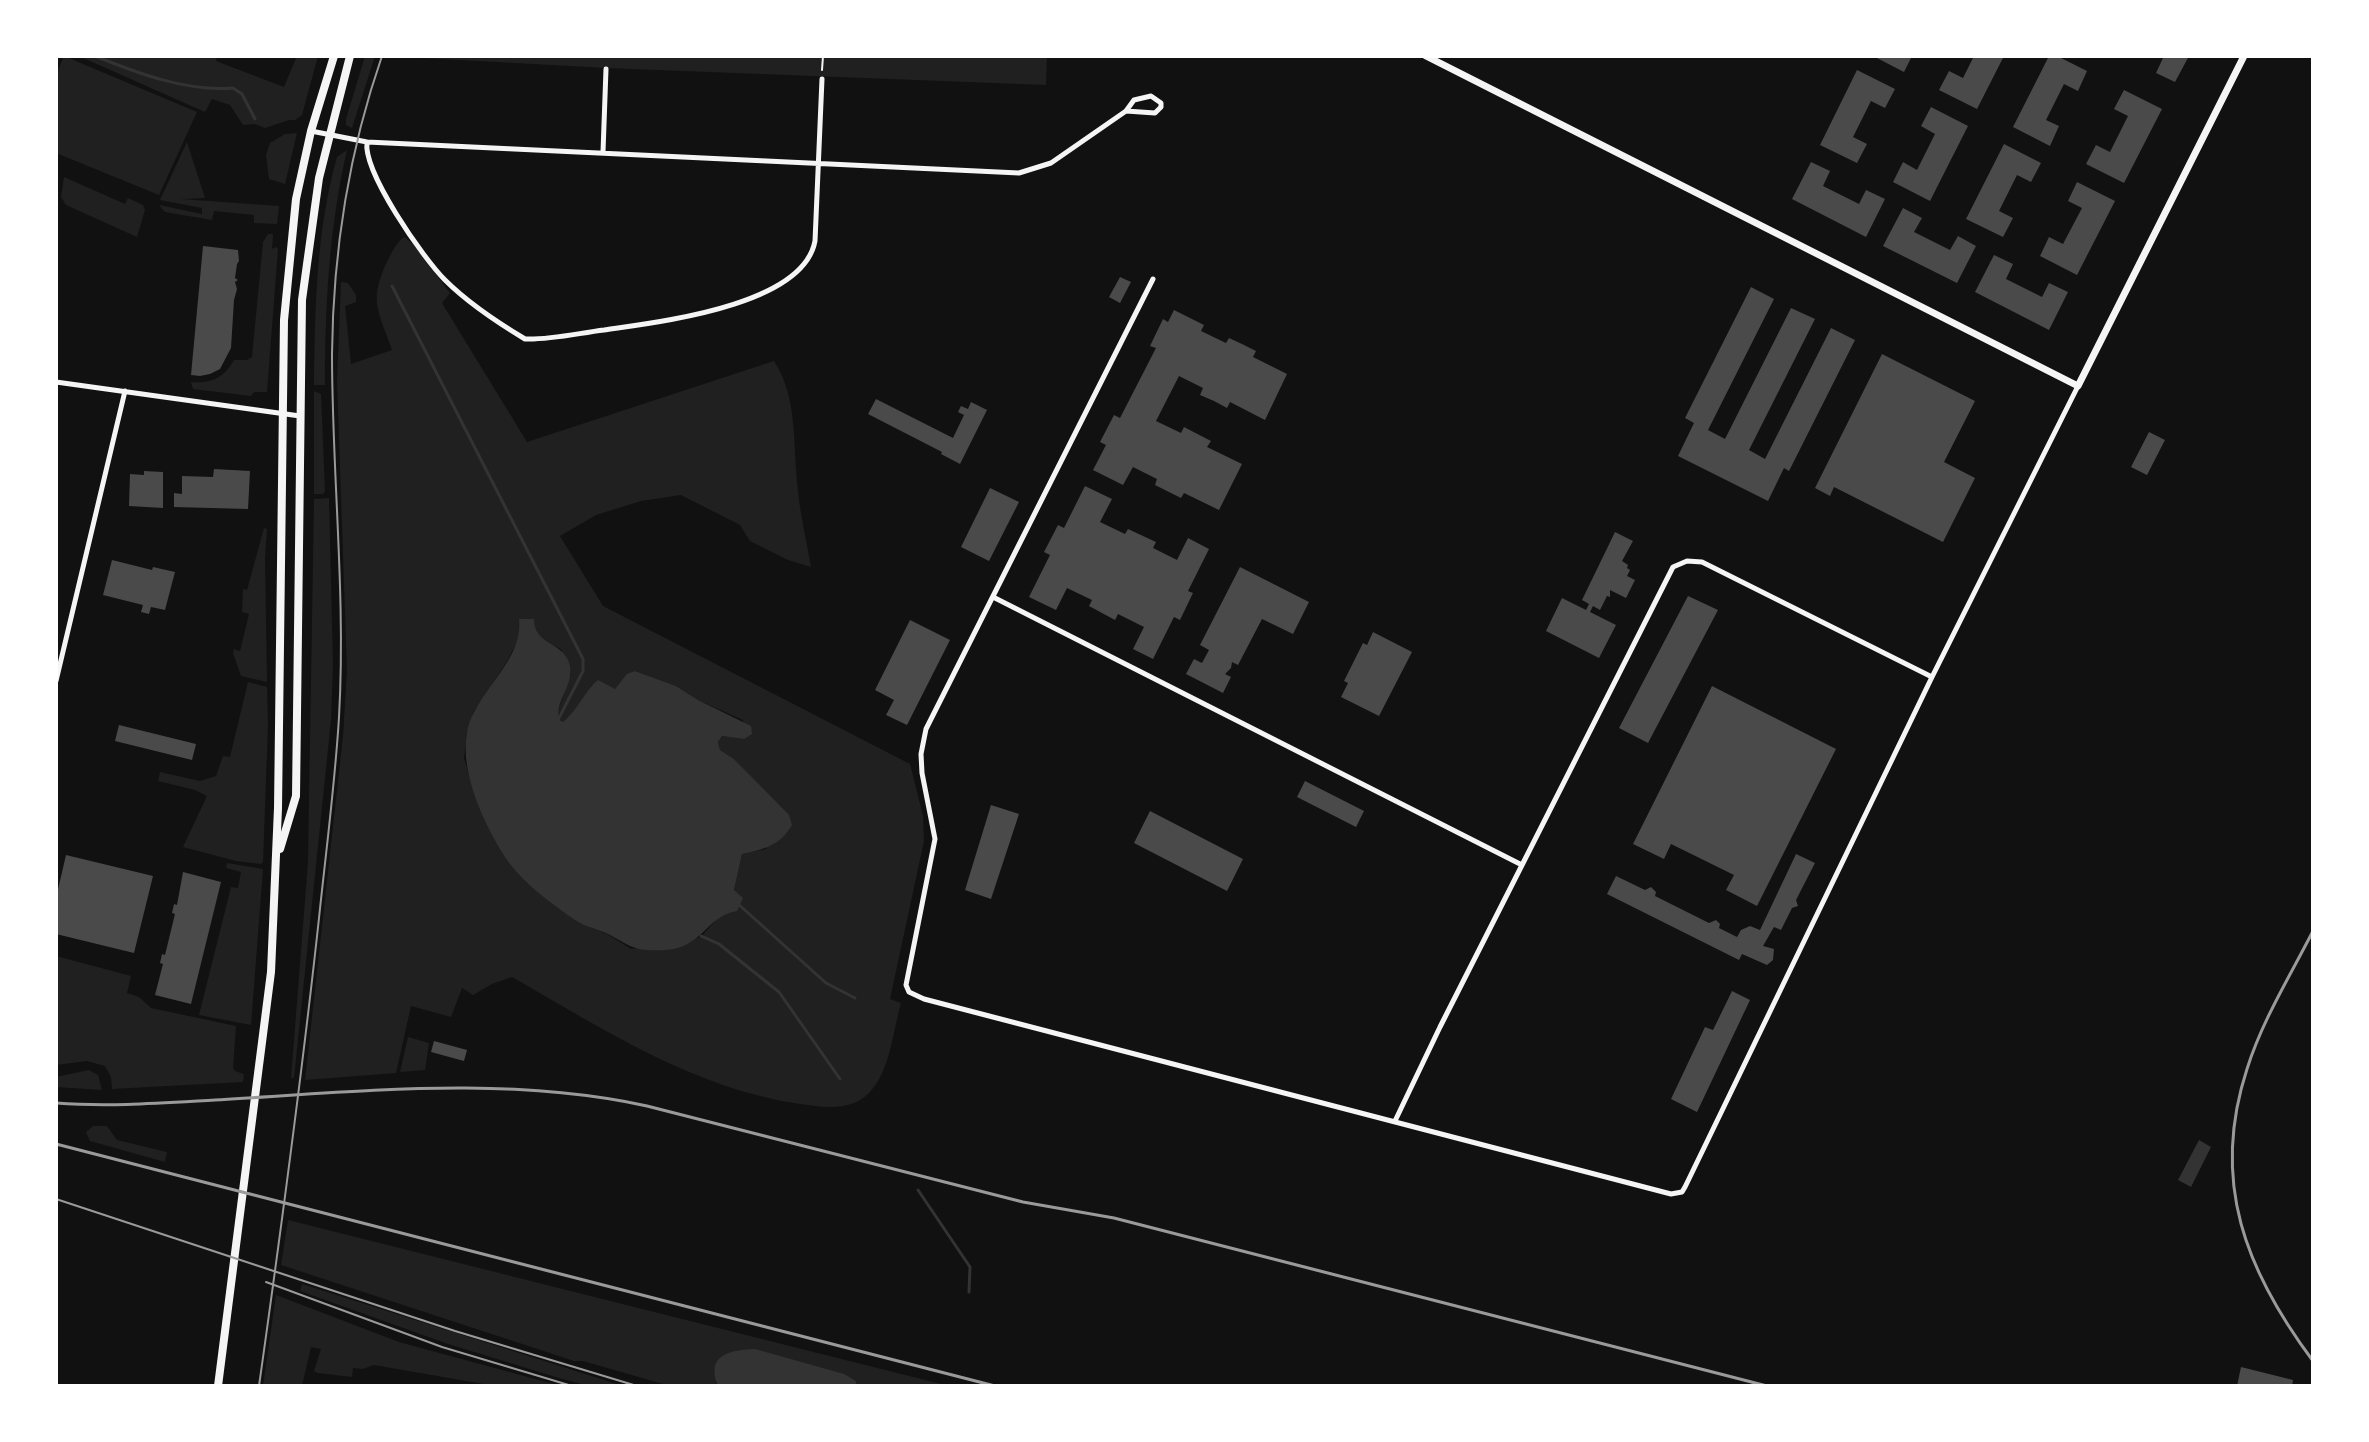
<!DOCTYPE html>
<style>
body{margin:0}
#map{position:relative;width:2369px;height:1442px;overflow:hidden;background:#111;font-family:"PT Sans Narrow",sans-serif}
canvas{display:block}
.frame{position:absolute;inset:0;border:58px solid #fff;pointer-events:none}
</style>
<div id="map">
<canvas width="2369" height="1442"></canvas>
<div class="frame"></div>
</div>
<script>
const ctx = document.querySelector('canvas').getContext('2d');
ctx.lineJoin = 'round';
function fill(path, color) { ctx.fillStyle = color; ctx.fill(path, 'evenodd'); }
function trace(path, color, width, dash) { ctx.strokeStyle = color; ctx.lineWidth = width; ctx.lineCap = dash ? 'butt' : 'round'; ctx.setLineDash(dash || []); ctx.stroke(path); }
fill(new Path2D(`
 M64,56l133,56 -38,83 -103,-42v-78z
 M217,56l-1,5 68,26 13,-31h21l-16,59 -7,5h-6l-24,8 -10,-4 -12,1 -13,-20 -18,-6 -7,13 -124,-55z
 M365,56h10l-23,72 -6,-3v-6z
 M387,56h660l-1,29 -440,-17z
 M297,133l-12,51 -16,-5 -3,-24 4,-12 15,-9z
 M187,142l18,56 -24,1 98,7 -2,18 -23,-1v-8l-40,-4 -2,9 -47,-8 -6,-7 43,9v-6l-42,-8z
 M347,150c-18,78 -22,156 -22,235h-11c1,-76 2,-154 23,-228z
 M64,177l61,27 3,-6 15,7 2,5 -8,27 -71,-32 -5,-8z
 M268,234h5l-1,15 4,-2 2,2 -11,143h-13l-3,4 -58,-7 -2,-7c20,2 33,-4 43,-22h13l5,-3 11,-115z
 M404,237l9,7 37,49 -8,10 85,139 247,-81c23,35 19,79 23,120 2,28 9,57 14,86l-23,-7 -38,-19 -10,-16 -59,-30 -40,6 -45,14 -36,21 43,70 307,158 13,52 1,25 -34,158 11,4c-8,28 -11,69 -32,90 -19,19 -45,14 -69,11 -105,-15 -197,-75 -288,-127l-20,7 -19,11 -11,-7 -11,29 -40,-11 -15,67 -91,7 38,-344 4,-66 -10,-289 4,-99 7,1 8,12v7l-11,4 6,58 41,-14c-12,-36 -24,-48 -6,-86 5,-10 9,-20 18,-27zM534,629l4,8 23,12 10,25 -14,40 1,6 6,3 20,-22 8,-16 23,4 20,-18 41,15 22,14 45,20 1,19 -22,-3 -4,6 2,8 14,9 37,39 -5,51 -24,5 -8,36 -12,23 -21,24 -70,12 -24,-15 -29,-12 -40,-31 -26,-25 -19,-29 -20,-48 -9,-31 3,-26 7,-21 32,-48 15,-28z
 M314,391l7,3 4,97 -2,3h-9z
 M329,498l4,167 -2,55 -37,358h-3l17,-216 6,-363z
 M264,528l3,1 -2,29 2,124 -26,-6 -8,-23 1,-4 6,2 9,-37 -7,-2 1,-23 4,1z
 M248,682l19,5 1,38 -5,137 -2,2 -25,-3 -53,-14 24,-51 -12,-6 -37,-9 2,-9 40,9 16,-5 7,-20 7,1z
 M227,863l36,6 -12,156 -52,-10 32,-128 7,1 3,-16 -15,-4z
 M56,956l75,20 -4,17 12,4 12,11 85,18 -3,42 2,3 9,3 -1,8 -131,7 -1,-12 -6,-11 -18,-5 -31,4z
 M408,1037l21,6 -4,27 -25,2z
 M89,1070l9,5 4,15 -46,-3v-10z
 M93,1126h14l10,14 50,12 -2,10 -75,-21 -4,-9z
 M288,1220l661,166h-93v-5c-38,-22 -98,-5 -140,0l2,5h-48l-87,-25h-9l-293,-96z
 M302,1284l321,102h-34l-30,-8 -111,-34 -148,-53z
 M276,1295l123,47 162,44h-66l-121,-21 -11,4 -10,-1 -1,9 -34,-4 -4,-2 7,-22 -10,-2 -9,39h-39z`), '#202020');
fill(new Path2D(`
 M519,619h15c0,25 25,22 34,41 10,23 -14,39 -9,60l4,2c15,-12 23,-33 35,-42l17,9 12,-15 8,-3 41,15 22,14 53,26 1,8 -8,5 -22,-3 -4,6 2,8 14,9 55,56 3,10c-11,20 -29,25 -50,29l-8,36 9,8 -6,13c-31,5 -34,37 -72,39 -31,1 -31,-2 -57,-16 -10,-5 -23,-7 -33,-14 -23,-16 -48,-34 -65,-56 -23,-32 -51,-91 -43,-131 7,-41 57,-71 52,-114z
 M2199,1140l12,7 -20,40 -13,-7z
 M755,1349l89,25 12,7v5h-138c-13,-32 13,-36 37,-37z`), '#333');
trace(new Path2D(`
 M95,56c42,17 92,36 138,32l9,6 13,25
 M392,286l191,373v12l-25,49
 M737,903l89,80 29,15
 M701,936l18,8 60,48 61,87
 M918,1190l52,77 -1,25`), '#333', 3);
fill(new Path2D(`
 M1873,56h39l-8,16z
 M1974,56h30l-27,53 -38,-19 10,-19 14,7z
 M2049,56h8l30,15 -9,20 -14,-7 -18,36 13,6 -9,20 -37,-19z
 M2158,56h31l-14,26 -19,-9 7,-15z
 M1857,70l38,19 -10,19 -14,-7 -18,36 14,7 -10,19 -37,-18z
 M2124,90l38,19 -38,74 -38,-19 10,-19 14,7 18,-36 -14,-7z
 M1931,107l37,19 -38,75 -37,-19 10,-20 14,8 18,-36 -14,-8z
 M2004,144l37,19 -10,19 -14,-7 -18,36 14,7 -10,19 -37,-18z
 M1811,162l19,9 -7,15 36,18 7,-14 19,9 -19,38 -74,-38z
 M2077,182l38,19 -38,74 -37,-19 9,-19 14,7 19,-36 -14,-7z
 M1903,208l19,10 -8,14 36,18 8,-14 18,10 -19,37 -74,-37z
 M203,246l35,4 1,11 -2,3 -2,14 3,2 -3,2 2,7 -3,11 -3,48 -11,21 -10,5 -10,2 -9,-1z
 M1994,255l19,9 -7,15 36,18 7,-14 19,9 -19,38 -74,-38z
 M1120,277l11,5 -11,21 -11,-6z
 M1751,287l23,12 -66,131 17,9 66,-131 24,11 -66,131 16,9 66,-131 24,12 -66,131 -5,-3 -16,33 -90,-45 16,-33 -9,-5z
 M1174,310l30,15 -3,6 25,12 3,-5 13,6 14,7 -3,6 34,17 -22,46 -35,-18 -3,6 -13,-7 -14,-6 3,-7 -24,-12 -23,45 25,12 3,-6 27,14 -4,6 35,17 -23,46 -35,-17 -3,5 -26,-13 2,-6 -24,-12 -10,18 -30,-15 13,-25 -6,-3 14,-27 6,3 36,-70 -6,-2 13,-27 5,3z
 M1882,354l93,47 -31,61 31,16 -32,64 -109,-55 -4,9 -15,-8z
 M876,399l77,39 11,-23 -6,-3 3,-6 7,3 3,-7 16,8 -27,54 -19,-10 1,-2 -74,-38z
 M2149,432l16,8 -18,35 -16,-8z
 M214,469l36,2 -2,38 -74,-2v-14l8,1v-18l31,1z
 M144,471l19,1v36l-34,-2 1,-32 14,1z
 M1085,486l27,13 -12,23 25,12 3,-5 28,13 -3,6 24,12 11,-22 21,11 -21,42 5,2 -13,27 -6,-3 -21,42 -20,-10 11,-22 -26,-13 -3,6 -26,-14 3,-6 -25,-12 -11,22 -27,-13 21,-42 -6,-3 14,-27 6,3z
 M990,488l29,14 -30,59 -28,-14z
 M1615,532l18,9 -11,20 6,4 -1,3 3,2 -3,6 8,4 -9,18 -16,-8v7l-3,-1 -7,14 -7,-4 -3,6 26,13 -17,33 -53,-27 16,-33 24,12 3,-6 -7,-4z
 M112,560l40,10 1,-3 22,5 -10,38 -14,-3 -2,7 -8,-2 2,-7 -40,-10z
 M1240,567l69,35 -16,32 -31,-15 -24,46 -6,-3 -1,6 -6,6 6,3 -8,16 -37,-19 8,-15 8,4 7,-13 -9,-5z
 M1688,596l30,14 -70,133 -29,-15z
 M910,620l40,20 -43,85 -21,-10 8,-15 -19,-10z
 M1373,632l39,20 -33,64 -38,-19 7,-14 -4,-2 19,-38 4,2z
 M1712,686l124,63 -79,157 -31,-16 8,-15 -63,-31 -7,15 -31,-15z
 M119,725l77,19 -4,16 -77,-19z
 M1305,781l59,30 -8,16 -59,-30z
 M991,805l28,9 -28,85 -26,-9z
 M1150,811l93,48 -16,32 -93,-48z
 M1796,854l19,9 -19,37 2,6 -6,2 -11,22 -7,-3 -11,19 11,3 -1,11 -6,5 -25,-11 -3,6 -132,-66 9,-18 29,14 6,-3 5,5 -1,4 54,27 7,-3 4,4 -1,4 18,9 4,-7 9,-4 10,4z
 M66,855l87,21 -19,77 -78,-19v-36z
 M183,872l38,10 -30,122 -36,-9 8,-31 -3,-1 2,-9 3,1 10,-41 -3,-1 2,-9 3,1z
 M1732,991l18,9 -53,112 -26,-13 34,-72 8,3z
 M434,1041l33,9 -3,11 -33,-9z
 M2241,1367l52,13 -1,6h-55z`), '#4a4a4a');
trace(new Path2D(`
 M822,70l1,-14`), '#f5f5f5', 2);
trace(new Path2D(`
 M311,131l56,11 652,31 32,-10 75,-52 8,-11 17,-4 10,7v4l-6,6 -29,-2
 M367,142c-4,30 56,116 78,138 21,21 55,44 80,59 26,1 54,-6 79,-9 54,-8 199,-24 211,-89l7,-162
 M603,152l3,-83
 M1153,279l-227,450 -5,25 1,19 13,66 -27,136 -2,10 3,7 15,7 747,195 11,-2 3,-5 247,-510 146,-291
 M56,382l244,34
 M993,597l529,268
 M56,681l69,-290
 M1395,1121l45,-94 233,-460 14,-6 15,1 230,115`), '#f5f5f5', 5);
trace(new Path2D(`
 M1426,56l652,330 166,-330`), '#f5f5f5', 7);
trace(new Path2D(`
 M280,849l16,-53 6,-496 17,-122 31,-122
 M218,1386l53,-414 7,-164 6,-488 12,-121 15,-68 23,-75`), '#f5f5f5', 8);
trace(new Path2D(`
 M56,1199l399,132 182,55
 M266,1282l176,65 130,39
 M259,1386c22,-156 43,-311 60,-468 7,-67 16,-134 20,-201 7,-121 -7,-242 -7,-363 1,-101 17,-203 50,-298`), '#9a9a9a', 2);
trace(new Path2D(`
 M2313,931c-23,45 -51,90 -66,138 -37,113 -1,202 66,292
 M56,1103c53,4 106,0 159,-3 144,-8 289,-25 432,6l376,96 91,16 653,168
 M56,1144l939,242`), '#9a9a9a', 3);
</script>
